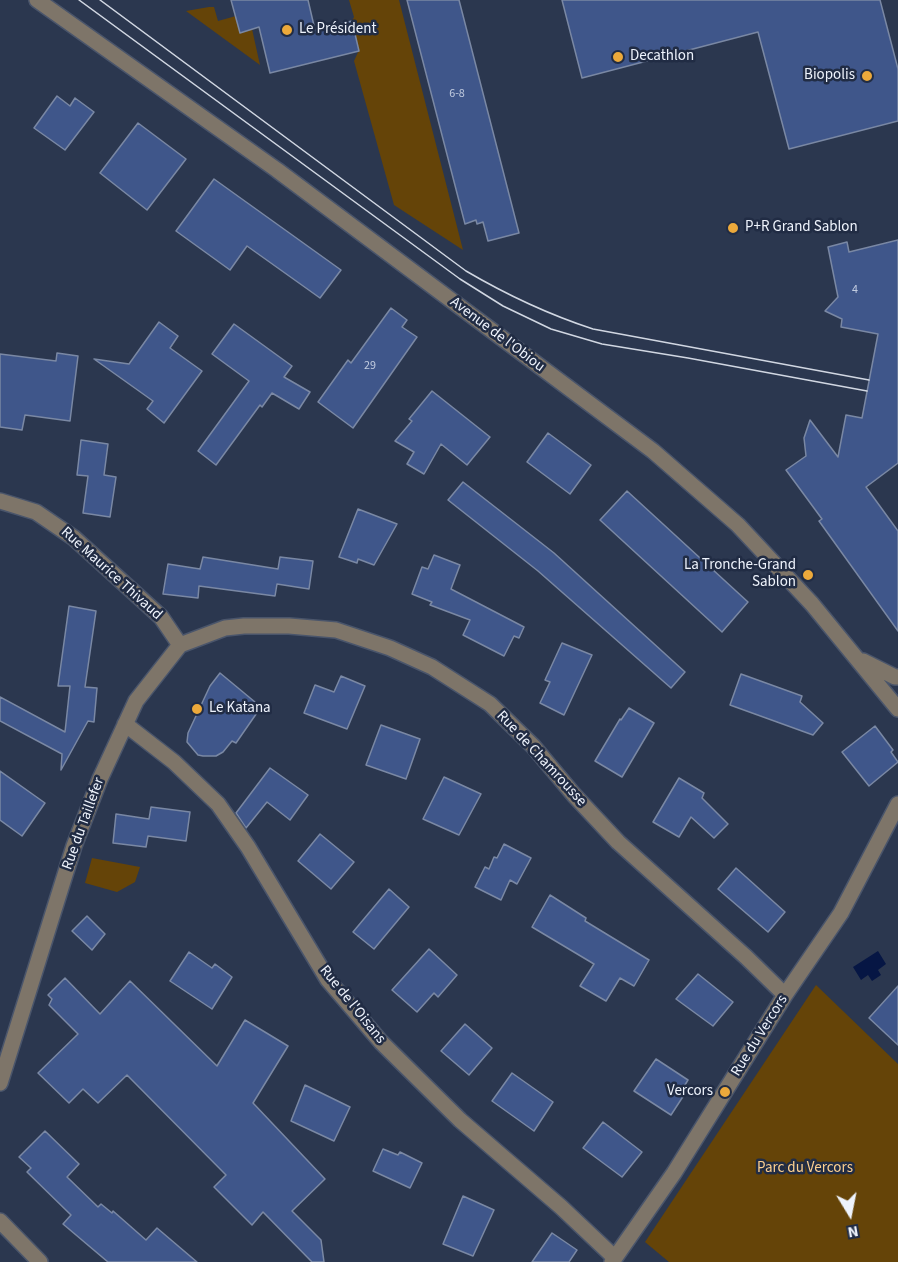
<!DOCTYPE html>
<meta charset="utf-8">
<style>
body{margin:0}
#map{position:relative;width:898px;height:1262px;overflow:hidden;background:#2b374f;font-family:"Source Sans 3",sans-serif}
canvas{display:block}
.north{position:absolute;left:820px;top:1184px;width:60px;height:60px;-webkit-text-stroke:4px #212c44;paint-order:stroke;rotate:170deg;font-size:16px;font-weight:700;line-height:24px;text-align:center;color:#eef3fc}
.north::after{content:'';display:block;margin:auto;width:21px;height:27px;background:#eef3fc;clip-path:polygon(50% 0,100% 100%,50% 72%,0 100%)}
</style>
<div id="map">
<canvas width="898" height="1262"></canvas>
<div class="north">N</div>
</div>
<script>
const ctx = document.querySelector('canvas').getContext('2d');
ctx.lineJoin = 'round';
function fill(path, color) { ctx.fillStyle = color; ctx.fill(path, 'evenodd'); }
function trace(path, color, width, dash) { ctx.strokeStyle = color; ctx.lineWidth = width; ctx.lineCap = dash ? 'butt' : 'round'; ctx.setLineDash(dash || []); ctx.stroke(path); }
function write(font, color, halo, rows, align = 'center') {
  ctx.font = font + ' "Source Sans 3",sans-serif'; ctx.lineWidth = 5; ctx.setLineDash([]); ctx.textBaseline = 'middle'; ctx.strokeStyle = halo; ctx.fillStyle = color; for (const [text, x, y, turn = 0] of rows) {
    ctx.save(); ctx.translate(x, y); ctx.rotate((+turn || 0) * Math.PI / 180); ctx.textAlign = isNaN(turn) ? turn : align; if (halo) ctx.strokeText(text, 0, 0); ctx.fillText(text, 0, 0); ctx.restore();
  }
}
fill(new Path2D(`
 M349,0h50l64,250 -69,-45 -40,-144 5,-11 -7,-29 2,-4z
 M209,7h5l4,14 18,-5 4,16 12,-3 8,36 -74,-54z
 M92,858l48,9 -5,15 -18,10 -32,-9z
 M816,985l82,79v198h-229l-24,-20z`), '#654408');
fill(new Path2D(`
 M878,951l8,13 -8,6 3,5 -9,6 -4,-6 -7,5 -8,-13z`), '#061644');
const building = new Path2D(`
 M231,0h77l7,30 37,-9 7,30 -89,22 -11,-46 -19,6z
 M407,0h52l60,233 -31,8 -5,-19 -6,2 -1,-4 -11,4z
 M562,0h318l18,69v52l-109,28 -31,-117 -176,46z
 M57,96l13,10 5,-8 19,14 -29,38 -31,-22z
 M138,123l48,36 -39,51 -47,-37z
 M214,179l127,91 -21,28 -73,-52 -17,24 -54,-39z
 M898,240v223l-32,24 32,44v100l-79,-110 3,-2 -36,-49 20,-14 -2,-18 6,-18 28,37 8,-42 16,3 16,-84 -37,-7 1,-8 -17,-8 13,-14 -10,-50 19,-5 2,10z
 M391,308l16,12 -5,7 15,10 -64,91 -35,-26 30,-42 3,3z
 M159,322l19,14 -8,12 32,23 -38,52 -17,-14 6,-8 -59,-42 35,5z
 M234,324l58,42 -8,11 26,15 -11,17 -27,-16 -10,14 -2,-2 -44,60 -18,-14 51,-70 -37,-27z
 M57,353l21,3 -8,65 -45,-6 -3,15 -22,-3v-73l56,7z
 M432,391l58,46 -23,28 -26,-21 -17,30 -17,-10 7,-12 -19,-11 17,-20 -3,-2z
 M548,433l43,32 -21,29 -43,-32z
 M81,440l27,4 -4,31 12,2 -6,40 -27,-4 5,-37 -11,-1z
 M463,482l91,71 131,119 -14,16 -133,-117 -90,-71z
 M627,491l121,111 -26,30 -122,-112z
 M358,509l39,15 -23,41 -16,-6 -1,4 -18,-6z
 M434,555l26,10 -9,24 73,38 -5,11 -5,-2 -10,20 -41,-21 7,-15 -40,-15 2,-3 -20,-8 10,-27 6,2z
 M203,557l75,12 2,-12 33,4 -4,28 -32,-5 -2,12 -76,-10 -1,12 -35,-4 5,-30 32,5z
 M69,606l27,5 -11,76 12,1 -3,34 -6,-1 -27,49 1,-16 -62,-33v-24l65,35 5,-46h-12z
 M562,643l30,12 -28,60 -24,-12 10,-21 -5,-2z
 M220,673l41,34 -25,36 -4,-2 -9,11 -7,4h-13l-5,-1 -11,-13 1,-9 22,-47z
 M741,674l61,22 -2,6 23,21 -10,12 -83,-30z
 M341,676l24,10 -18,43 -43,-16 11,-28 19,7z
 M629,708l25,15 -32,54 -27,-16 25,-42 1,1z
 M381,725l39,14 -14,40 -40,-14z
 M875,726l18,24 -2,2 7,10 -29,24 -27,-34z
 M270,768l38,27 -18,25 -23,-18 -21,26 -10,-15z
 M0,771l45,32 -23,33 -22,-16z
 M444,777l37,17 -22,41 -36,-16z
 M679,778l25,15 -2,5 26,26 -14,14 -23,-21 -12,20 -26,-15z
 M151,807l39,5 -4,29 -38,-5 -2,11 -33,-4 3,-29 33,5z
 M320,834l34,28 -23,27 -33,-28z
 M504,844l27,14 -14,26 -7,-4 -9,20 -26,-13 10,-20 4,2 5,-12 3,1z
 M736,868l49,44 -17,20 -50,-43z
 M389,889l20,18 -35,42 -21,-17z
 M550,895l36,23 -1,3 64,39 -15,26 -14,-8 -14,23 -26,-15 14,-22 -62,-37z
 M87,916l18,18 -13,16 -20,-19z
 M429,949l28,26 -19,22 -4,-4 -17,19 -25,-22z
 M189,952l23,16 3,-4 17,13 -20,32 -42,-28z
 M698,974l35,28 -20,24 -37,-27z
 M65,978l35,36 30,-33 87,85 28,-46 43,26 -35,57 72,76 -33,32 29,29 3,22h-12l-49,-50 -11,13 -38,-38 12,-12 -99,-100 -29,28 -15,-14 -14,14 -31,-30 40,-39 -29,-29 3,-6 -4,-4z
 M898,986v59l-29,-27z
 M465,1024l27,24 -23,27 -28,-24z
 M656,1059l32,21 -8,13 4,2 -13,20 -37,-24z
 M512,1073l41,29 -19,29 -42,-30z
 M305,1085l45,22 -16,34 -43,-20z
 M603,1122l39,30 -20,25 -39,-29z
 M45,1131l34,33 -12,13 31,30 3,-3 11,9 1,-2 33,29 11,-12 40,34h-89l-45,-38 8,-9 -44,-43 4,-4 -12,-11z
 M383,1149l15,6 2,-3 22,11 -12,25 -37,-17z
 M463,1196l31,14 -21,46 -30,-12z
 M552,1233l25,17 -8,12h-37z`);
fill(building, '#3f568a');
trace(building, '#7a88a4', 1.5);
const minor = new Path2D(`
 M37,0l240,170 376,281 85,74 74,79 86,105
 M0,501l36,11 38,26 87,79 19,28
 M863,661l32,16h3
 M125,724l49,38 44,42 30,43 80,133 53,62 79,78 101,87 54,51
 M0,1083l74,-237 26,-67 36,-78 44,-56 45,-17 19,-2h45l47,4 54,18 42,19 58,37 43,42 41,49 44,47 128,115 39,38
 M0,1221l40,41
 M612,1262l62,-89 111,-178 56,-82 57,-109`);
trace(minor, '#4a556b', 18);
trace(minor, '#7e7569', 15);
trace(new Path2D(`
 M79,0l381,279 43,27 48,23 51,15 86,14 179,33
 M100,0l366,271c41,24 81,43 127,58l276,51`), '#d1d7e2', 1.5);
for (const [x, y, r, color] of [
 [287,30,6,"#eca93b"],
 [618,57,6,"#eca93b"],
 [867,76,6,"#eca93b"],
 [733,228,6,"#eca93b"],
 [808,575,6,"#eca93b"],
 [197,709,6,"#eca93b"],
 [725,1092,6,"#eca93b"]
]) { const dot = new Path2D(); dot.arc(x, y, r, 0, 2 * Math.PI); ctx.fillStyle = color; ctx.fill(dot); trace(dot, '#212c44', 2); }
write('12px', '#c2cce0', null, [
 ["6-8",457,94],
 ["4",855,290],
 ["29",370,366]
]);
write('15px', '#eef3fc', '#212c44', [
 ["Le Président",299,30],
 ["Decathlon",630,57],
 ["Biopolis",855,76,"right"],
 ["P+R Grand Sablon",745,228],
 ["La Tronche-Grand",796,566,"right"],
 ["Sablon",796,583,"right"],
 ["Le Katana",209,709],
 ["Vercors",713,1092,"right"]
], 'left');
write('15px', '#eef3fc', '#212c44', [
 ["Avenue de l'Obiou",497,335,37],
 ["Rue Maurice Thivaud",111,574,42],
 ["Rue de Chamrousse",541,759,47],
 ["Rue du Taillefer",84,824,-70],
 ["Rue de l'Oisans",352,1005,51],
 ["Rue du Vercors",760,1036,-58]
]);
write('15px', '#fdd090', '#212c44', [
 ["Parc du Vercors",805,1169]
]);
</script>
